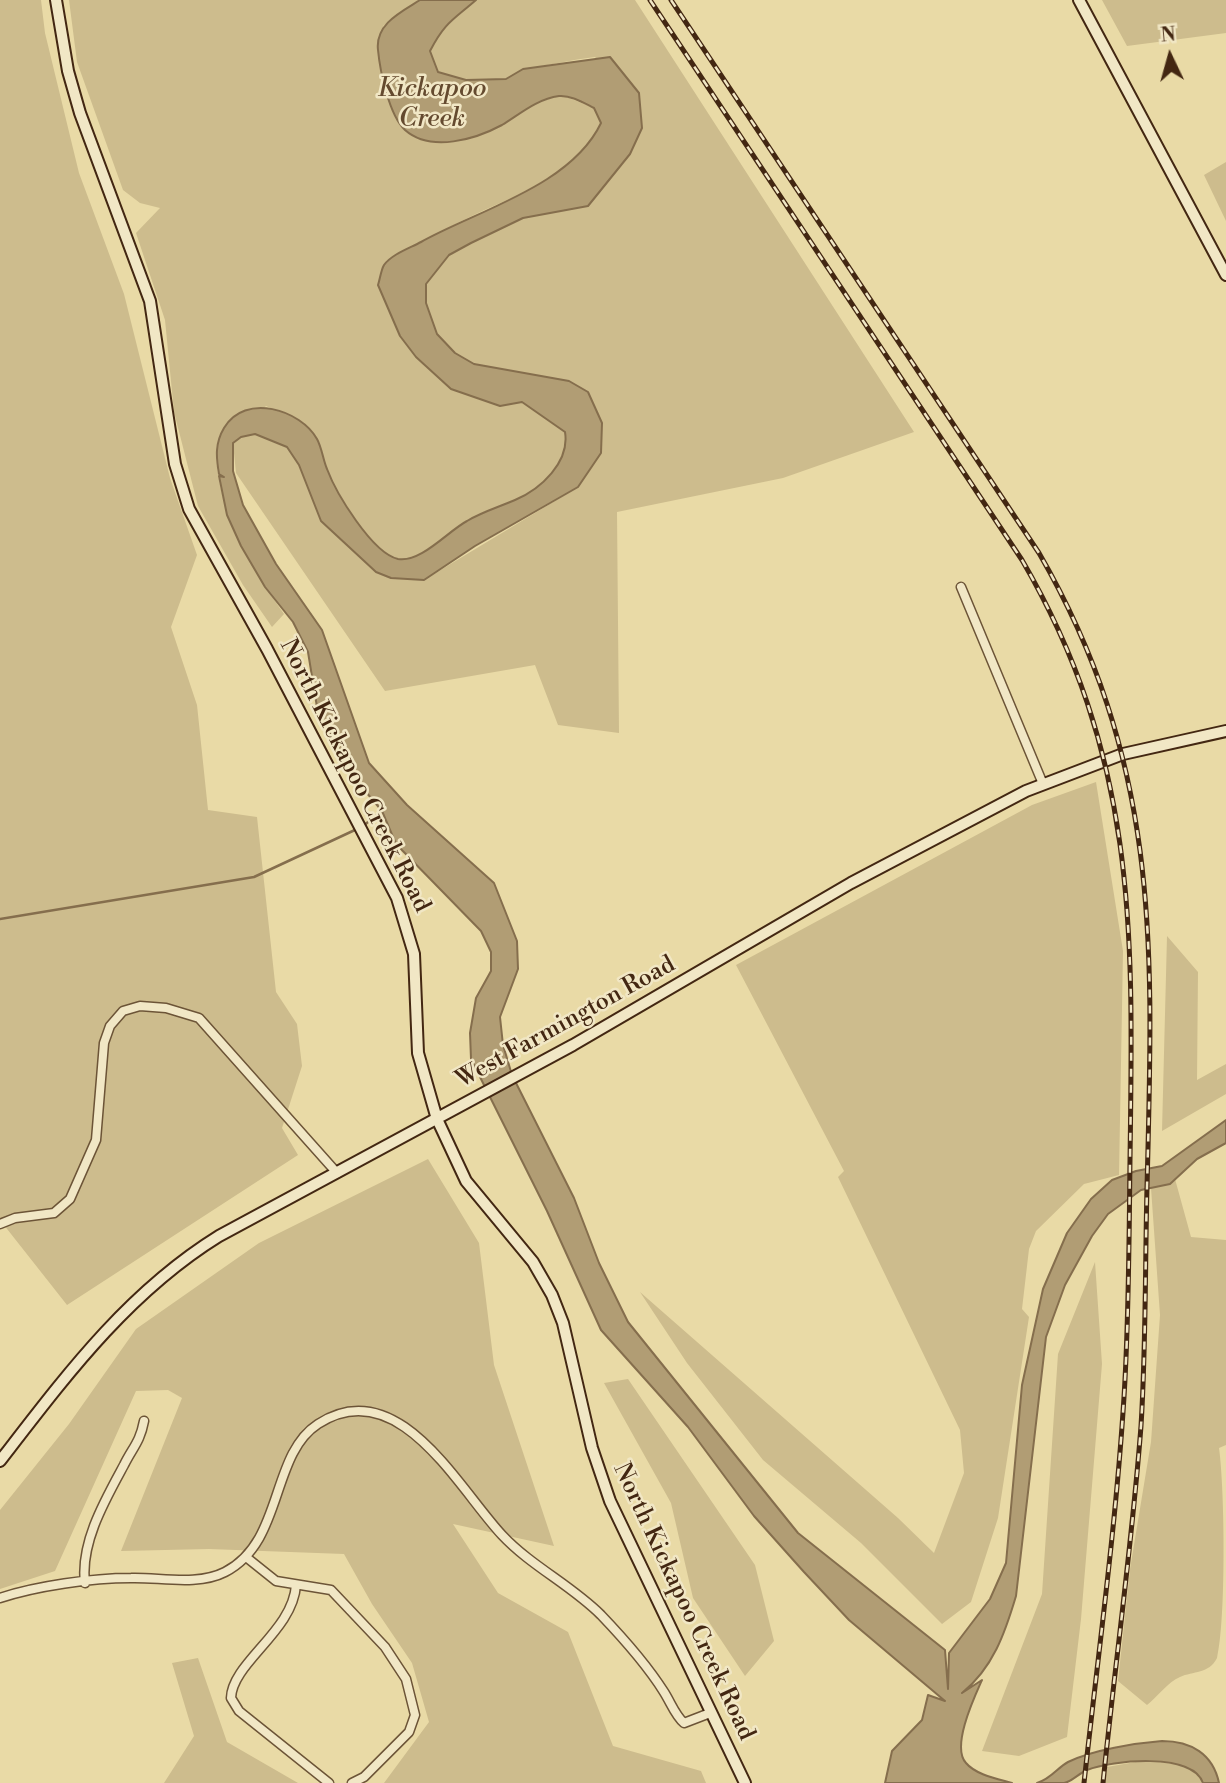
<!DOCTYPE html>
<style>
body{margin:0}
#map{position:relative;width:1226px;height:1783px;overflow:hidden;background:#e9daa6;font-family:"Libre Bodoni",serif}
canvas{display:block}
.north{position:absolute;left:1135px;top:21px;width:70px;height:70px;-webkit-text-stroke:5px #f1e7c5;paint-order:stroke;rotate:355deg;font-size:19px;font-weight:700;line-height:28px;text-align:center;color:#432712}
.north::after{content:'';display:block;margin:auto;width:24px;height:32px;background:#432712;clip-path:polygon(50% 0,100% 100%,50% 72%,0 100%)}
</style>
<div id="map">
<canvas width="1226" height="1783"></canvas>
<div class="north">N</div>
</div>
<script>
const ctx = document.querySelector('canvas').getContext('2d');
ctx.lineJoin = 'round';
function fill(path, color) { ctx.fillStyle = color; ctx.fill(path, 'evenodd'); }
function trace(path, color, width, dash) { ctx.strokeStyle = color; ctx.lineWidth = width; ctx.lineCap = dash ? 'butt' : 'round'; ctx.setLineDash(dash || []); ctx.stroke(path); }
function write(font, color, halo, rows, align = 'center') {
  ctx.font = font + ' "Libre Bodoni",serif'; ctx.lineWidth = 5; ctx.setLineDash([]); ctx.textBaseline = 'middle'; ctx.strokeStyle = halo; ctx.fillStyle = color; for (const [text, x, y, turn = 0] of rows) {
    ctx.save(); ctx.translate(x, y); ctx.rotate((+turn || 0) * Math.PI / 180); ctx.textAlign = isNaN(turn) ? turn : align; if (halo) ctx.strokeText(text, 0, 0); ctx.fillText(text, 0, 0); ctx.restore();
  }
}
fill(new Path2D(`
 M0,0h41l4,33 34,140 45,121 46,184 27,77 -26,72 26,78 11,105 49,7 19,175 21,32 5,42 -20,62 16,27 -231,150 -67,-85z
 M69,0h351l-37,26 94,109 65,-34 20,-6 32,13 7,16c-23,47 -79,69 -125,90 -26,12 -52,27 -77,40l17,103 35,32 49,17 22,-4 43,30c4,24 -18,54 -40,64 -20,8 -41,15 -59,25 -19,12 -37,33 -59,38 -28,7 -69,-65 -79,-87 -5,-10 -6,-26 -12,-35 -12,-16 -33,-23 -50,-31l-50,49c3,59 35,112 68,159l-12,13 -29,-42 -45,-79 -24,-94 -9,-92 -29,-87 24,-25 -20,-5 -17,-13 -46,-128z
 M476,0h159l279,432 -131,46 -166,34 2,221 -61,-8 -23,-60 -150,26 -149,-218 -3,-30 8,-6 14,-3 32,13 12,18 22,56 70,57 33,2 154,-93 23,-34 -32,-72 -95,-17 -19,-11 -18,-19 -11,-31v-19l23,-29 22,-12 52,-25 65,-12 42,-52 12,-26 -47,-71c-24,3 -46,8 -69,12 -8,1 -12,8 -19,10 -20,7 -51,1 -69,-7l-8,-21c15,-29 23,-31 46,-51z
 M1102,0h124v33l-99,13z
 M1226,162v59l-22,-46z
 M1096,782l27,169 -4,224 -35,9 -48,47 -7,18 -7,60 7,8 -31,201 -27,84 -29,22 -81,-81 -98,-83 -76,-97 -47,-71 258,226 36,35 30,-80 -4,-43 -122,-253 6,-6 -108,-206 296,-160z
 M1167,936l31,36 -1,108 29,-16v30l-64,37z
 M428,1159l51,84 15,122 60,181 -101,-22 45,69 70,39 45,114 88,25 5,12h-322l45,-61 -17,-59 -40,-59 -28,-50 -135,-5 -88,2 61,-153 -14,-8 -32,1 -81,180 -55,18v-79l69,-86 67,-95 123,-86z
 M1175,1179l16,58 35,3v205l-7,3c6,44 7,173 -2,210 -8,16 -24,13 -37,19 -12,5 -23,20 -33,28l-29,-24 12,-112 21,-127 9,-127 -9,-127 18,-4z
 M1095,1262l7,102 -21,255 -14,118 -48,19 -37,-5 60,-157 16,-240z
 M628,1379l127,186 19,76 -29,35 -52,-78 -22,-95 -67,-120z
 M198,1658l29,84 71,41h-134l30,-47 -22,-73z
 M1141,1761c21,2 54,-2 62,22h-98l2,-16z`), '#cdbc8d');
const water = new Path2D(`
 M420,0h56c-23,20 -31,22 -46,51l8,21 28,8 40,-1 17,-10 87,-12 29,36 3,35 -12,26 -42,52 -65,12 -52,25 -22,12 -23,29v19l11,31 18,19 19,11 95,17 19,11 14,31 -1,30 -23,34 -103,59 -51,34 -33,-2 -15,-6 -55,-51 -22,-56 -12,-18 -32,-13 -14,3 -8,6v28l10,34 33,59 46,66 47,133 38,42 87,78 23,58 1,28 -18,48 3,28 9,30 62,123 25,65 29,59 170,211 147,117 3,39 1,-36 41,-54 16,-36 16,-178 21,-96 24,-56 24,-34 21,-19 24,-9 26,-5 64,-46v23l-29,16 -27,25 -29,6 -33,24 -16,22 -27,49 -19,52 -30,259c-11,37 -23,72 -54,97l20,-13c-8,18 -31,67 -16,83 10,12 32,16 46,20h-127l7,-32 30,-31 6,-25 17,6 -96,-81 -45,-48 -50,-56 -66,-89 -87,-97 -54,-119 -76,-152 -1,-26 6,-35 15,-27v-19l-10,-21 -85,-87 -14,-33 -16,-19 -42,-69 -7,-16 -9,-55 -15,-30 -28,-35 -24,-41 -14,-31 -8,-39 5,1 -5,-3c-3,-17 -4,-31 5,-46 21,-36 77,-18 93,11 5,9 6,21 10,30 9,24 45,84 71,90 23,4 50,-28 69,-38 15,-9 32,-14 48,-21 26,-11 55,-38 50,-68l-43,-30 -22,4 -49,-17 -35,-32 -16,-21 -22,-51c2,-6 3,-15 6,-20 8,-11 26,-17 37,-23 57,-32 150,-56 180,-119l-7,-15c-10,-5 -23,-13 -35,-12 -22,3 -39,18 -57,29 -26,14 -71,28 -97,5 -16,-15 -25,-59 -27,-80 -3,-26 23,-38 42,-50z
 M1162,1741c29,0 51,13 57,42h-16c-10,-31 -91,-23 -116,-13 -8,3 -15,12 -23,13 -9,0 -19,0 -27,0 14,-4 20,-15 31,-21 24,-12 68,-19 94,-21z`);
fill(water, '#b19d74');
trace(water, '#856e4d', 2);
trace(new Path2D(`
 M363,826l19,-15
 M0,919l254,-42 103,-48`), '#856e4d', 2.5);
const street = new Path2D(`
 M961,587l82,197
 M0,1224l15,-6 39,-5 16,-14 26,-59 8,-97 6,-17 13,-15 17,-5 26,2 33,10 138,155
 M246,1557l30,24 55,9 54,57 21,32 9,36 -6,17 -45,45 -12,6
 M85,1583c-5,-40 20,-83 39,-118 9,-18 16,-23 20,-44
 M296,1585c-3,46 -64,78 -65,113l8,13 90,72
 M0,1598c36,-12 92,-20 131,-20 28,-1 67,8 94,-6 59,-30 45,-117 93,-148 80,-52 140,64 184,111 29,31 69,50 99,80 22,23 46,50 63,77 7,11 11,23 20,31l26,-10`);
const secondary = new Path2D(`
 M56,0l12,71 12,42 70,188 25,163 14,45 78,140 130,249 17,56 4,99 19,66 29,62 67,81 19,33 11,28 29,125 18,53 135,282
 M1079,0l147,275
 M0,1461c65,-84 127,-168 219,-225l354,-191 278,-162 175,-92 97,-37 103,-23`);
trace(street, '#6c5437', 11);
trace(secondary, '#432712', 14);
trace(street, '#f1e7c5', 8);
trace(secondary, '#f1e7c5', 10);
const rail = new Path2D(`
 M650,0l372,560c117,201 111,377 108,600 -1,79 -1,158 -6,237 -8,129 -26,258 -40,386
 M671,0l368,553c123,213 114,398 108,634 -2,80 -1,160 -6,239 -9,119 -26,238 -38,357`);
trace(rail, '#432712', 5);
trace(rail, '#f1e7c5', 2.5, [8]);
write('24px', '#432712', '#f1e7c5', [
 ["North Kickapoo Creek Road",354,776,63],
 ["West Farmington Road",566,1023,-29],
 ["North Kickapoo Creek Road",683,1602,65]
]);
write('italic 26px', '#644a2f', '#f1e7c5', [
 ["Kickapoo",432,90],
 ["Creek",432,120]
]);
</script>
